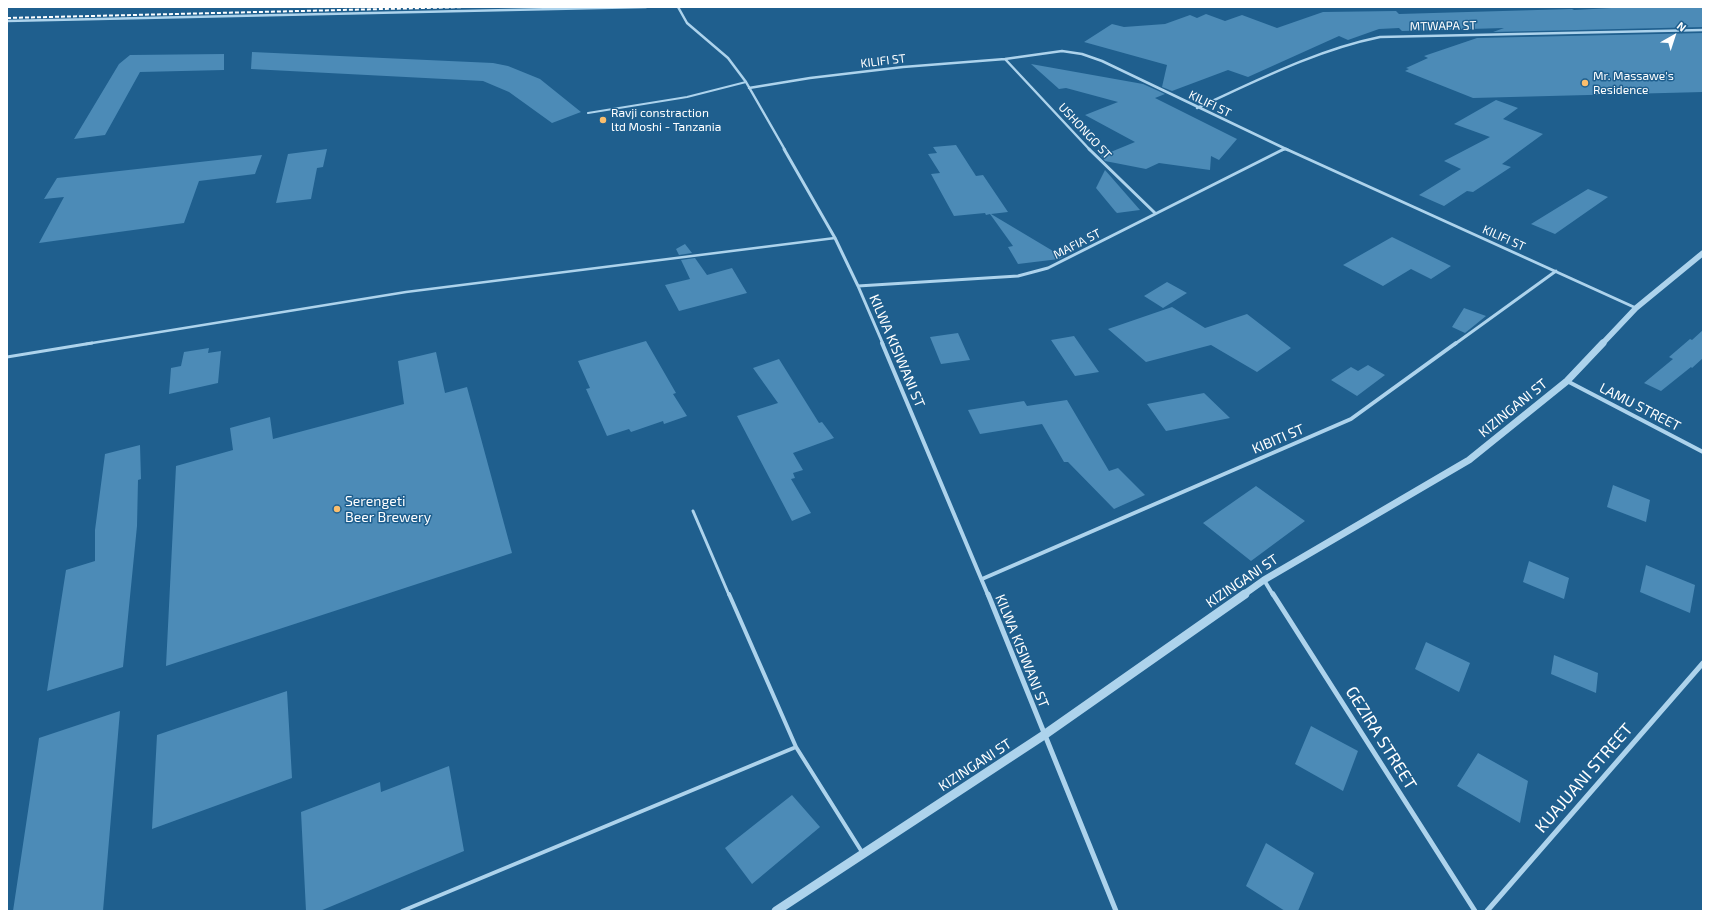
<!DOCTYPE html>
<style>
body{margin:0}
#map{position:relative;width:1710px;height:918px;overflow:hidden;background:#1f5f8e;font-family:"Exo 2",sans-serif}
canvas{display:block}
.frame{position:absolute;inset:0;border:8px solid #fff;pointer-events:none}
.north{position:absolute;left:1654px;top:16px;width:40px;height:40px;-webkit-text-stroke:3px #1f5f8e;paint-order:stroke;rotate:39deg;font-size:11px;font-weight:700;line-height:16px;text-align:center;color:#fff}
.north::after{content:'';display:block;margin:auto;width:14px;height:18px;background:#fff;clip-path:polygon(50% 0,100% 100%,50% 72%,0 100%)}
</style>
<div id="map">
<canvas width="1710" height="918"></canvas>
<div class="frame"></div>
<div class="north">N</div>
</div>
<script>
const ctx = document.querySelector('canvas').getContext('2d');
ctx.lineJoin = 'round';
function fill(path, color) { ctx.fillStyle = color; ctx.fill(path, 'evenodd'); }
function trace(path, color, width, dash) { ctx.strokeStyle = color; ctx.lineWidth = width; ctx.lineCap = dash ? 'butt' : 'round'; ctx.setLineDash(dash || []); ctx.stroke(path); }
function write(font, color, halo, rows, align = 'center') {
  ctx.font = font + ' "Exo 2",sans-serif'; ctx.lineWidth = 3; ctx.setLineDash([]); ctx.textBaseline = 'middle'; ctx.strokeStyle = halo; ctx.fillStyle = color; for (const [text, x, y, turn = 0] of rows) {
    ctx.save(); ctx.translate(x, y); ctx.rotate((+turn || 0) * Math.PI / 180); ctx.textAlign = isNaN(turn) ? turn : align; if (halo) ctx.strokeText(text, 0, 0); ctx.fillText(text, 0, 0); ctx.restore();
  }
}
fill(new Path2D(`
 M1630,7h73v20l-210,5 11,-4 -102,3 -3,-3 -20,1 -31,11 -9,-4 -91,41 -20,-7 -56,21 -10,-4 5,-22 -83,-23 28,-18 12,3 41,-3 25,-9 7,3 9,-4 19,7 17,-6 35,13 46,-16 73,-1 3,3 34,-1 139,-4 2,1z
 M1703,33v59l-230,6 -68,-27 4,-2 -3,-1 22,-10 -4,-2 53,-18z
 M252,52l241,11 15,3 32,13 41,33 -29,11 -43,-31 -26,-11 -232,-12z
 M224,54v16l-84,2 -35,63 -31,4 45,-75 11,-9z
 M1031,64l112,20 22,10 -10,4 82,41 -18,21 -8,-4 -1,14 -51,-7 -13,6 -41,-8 -4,-5 34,-14 -50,-27 33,-13 -52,-14 -7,1z
 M1496,100l22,8 -15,11 40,15 -41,30 9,3 -38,25 -6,-1 -23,15 -25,-11 42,-26 -17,-8 46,-24 -36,-13z
 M956,145l20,31 7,-1 25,37 -17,2 72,43 -4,2 -41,5 -10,-17 5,-1 -23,-32 -4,1 -1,-2 -31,3 -23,-42 9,-1 -12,-19 9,-1 -4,-6z
 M327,149l-4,18 -6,1 -6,31 -35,4 12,-49z
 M262,155l-7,19 -56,7 -15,42 -145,20 25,-46 -20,2 13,-21z
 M1105,170l35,40 -23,3 -2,-2 -19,-23z
 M1588,189l20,8 -53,37 -24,-10z
 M1392,237l59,29 -20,13 -20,-10 -28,17 -40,-21z
 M685,244l7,9 -13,2 -3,-6z
 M695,258l12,17 25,-7 15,25 -68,18 -14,-26 25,-6 -9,-19z
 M1167,282l20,11 -24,15 -19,-12z
 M1172,307l33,21 42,-14 44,34 -34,24 -46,-27 -65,17 -38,-33z
 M1464,308l22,8 -21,17 -13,-6z
 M1703,330v28l-11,10 -1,-1 -30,24 -17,-8 29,-24 -4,-2 21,-18 2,1z
 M958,333l12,27 -29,4 -11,-27z
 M1074,336l25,36 -24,4 -24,-36z
 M646,341l30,52 -3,1 14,22 -23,8 -1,-3 -32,11 -2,-3 -22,7 -21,-47 4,-1 -12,-27z
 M209,348l-1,5 13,-2 -3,32 -49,11 2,-26 10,-2 3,-14z
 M436,352l9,41 22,-6 45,166 -346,113 10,-200 57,-16 -3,-22 40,-11 3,22 131,-35 -6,-43z
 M779,359l40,64 3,-1 12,16 -41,15 10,17 -10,3 2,5 -4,1 20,34 -19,8 -55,-105 41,-13 -25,-35z
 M1368,365l17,10 -28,21 -26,-16 20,-13 7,4z
 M1204,393l26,25 -64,13 -19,-27z
 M1067,400l42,71 9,-3 27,27 -31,14 -46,-47h-4l-22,-38 -62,10 -12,-24 56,-9 3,5z
 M140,445l1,34 -3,1 -1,46 -14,141 -76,24 19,-121 29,-9v-31l10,-76z
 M1613,485l37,15 -4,22 -39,-15z
 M1256,486l49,35 -54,40 -48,-38z
 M1529,561l40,17 -5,21 -41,-17z
 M1646,565l49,20 -5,28 -50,-21z
 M1426,642l44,21 -11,29 -44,-23z
 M1554,655l44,18 -2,20 -45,-19z
 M287,691l5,87 -140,51 5,-94z
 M120,711l-17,200h-90l26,-173z
 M1311,726l47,25 -15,40 -48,-27z
 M1478,753l50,28 -8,42 -63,-37z
 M449,766l15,85 -144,60h-14l-5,-99 79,-30 1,10z
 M792,795l28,32 -68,57 -27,-36z
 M1266,843l48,30 -16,38h-13l-39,-25z`), '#4c8bb7');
trace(new Path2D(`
 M588,113l99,-16 59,-15`), '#add3ec', 2);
trace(new Path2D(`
 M86,344l320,-52 429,-54`), '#add3ec', 2.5);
trace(new Path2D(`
 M7,357l85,-14
 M693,511l36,84`), '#add3ec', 3);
trace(new Path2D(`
 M729,594l67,153 66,105
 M402,911l394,-164`), '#add3ec', 4);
trace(new Path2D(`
 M678,7l9,16 41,35 18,24 39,68
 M7,21l639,-14
 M1005,59l85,91
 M749,88l61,-10 93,-11 102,-8 57,-8 20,3 20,7 186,89
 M1197,108c59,-27 119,-58 183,-71l323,-7
 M1282,150l3,-1`), '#add3ec', 2.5);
trace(new Path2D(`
 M784,149l51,89 23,48 25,58
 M1089,149l66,64
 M1286,149l350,159
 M858,286l160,-10 30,-8 236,-119
 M1455,344l101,-73`), '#add3ec', 3);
trace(new Path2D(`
 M882,343l106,252
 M1567,381l136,71
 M982,579l369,-160 105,-76
 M1264,580l9,15`), '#add3ec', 4);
trace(new Path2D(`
 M988,594l128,317
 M1273,594l202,317
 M1487,911l216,-248`), '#add3ec', 5);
trace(new Path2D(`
 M1602,344l34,-36 67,-55`), '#add3ec', 5.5);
trace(new Path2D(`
 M1243,595l21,-15 205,-120 98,-79 36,-38`), '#add3ec', 7);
trace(new Path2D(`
 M776,911l268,-176 201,-141`), '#add3ec', 9);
trace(new Path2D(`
 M7,18l460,-11`), '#fff', 2, [4, 2]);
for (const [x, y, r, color] of [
 [1585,83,4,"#fabe6d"],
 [603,120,4,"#fabe6d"],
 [337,509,4,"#fabe6d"]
]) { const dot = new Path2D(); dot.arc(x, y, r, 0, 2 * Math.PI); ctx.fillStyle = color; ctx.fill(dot); trace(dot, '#1f5f8e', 1.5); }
write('12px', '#fff', '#1f5f8e', [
 ["MTWAPA ST",1443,26,-1],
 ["KILIFI ST",883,61,-7],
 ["KILIFI ST",1210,104,26],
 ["USHONGO ST",1085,131,47],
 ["KILIFI ST",1504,238,24],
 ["MAFIA ST",1077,244,-27]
]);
write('12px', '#fff', '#1f5f8e', [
 ["Mr. Massawe's",1593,76],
 ["Residence",1593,90],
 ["Ravji constraction",611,113],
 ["ltd Moshi - Tanzania",611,127]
], 'left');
write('14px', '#fff', '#1f5f8e', [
 ["KILWA KISIWANI ST",897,351,67],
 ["LAMU STREET",1640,407,27],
 ["KIZINGANI ST",1513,408,-39],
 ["KIBITI ST",1278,439,-23],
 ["KIZINGANI ST",1242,581,-34],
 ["KILWA KISIWANI ST",1022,651,68],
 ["KIZINGANI ST",975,765,-33]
]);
write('14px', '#fff', '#1f5f8e', [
 ["Serengeti",345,501],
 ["Beer Brewery",345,517]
], 'left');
write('17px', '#fff', '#1f5f8e', [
 ["GEZIRA STREET",1381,738,58],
 ["KUAJUANI STREET",1584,778,-49]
]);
</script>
